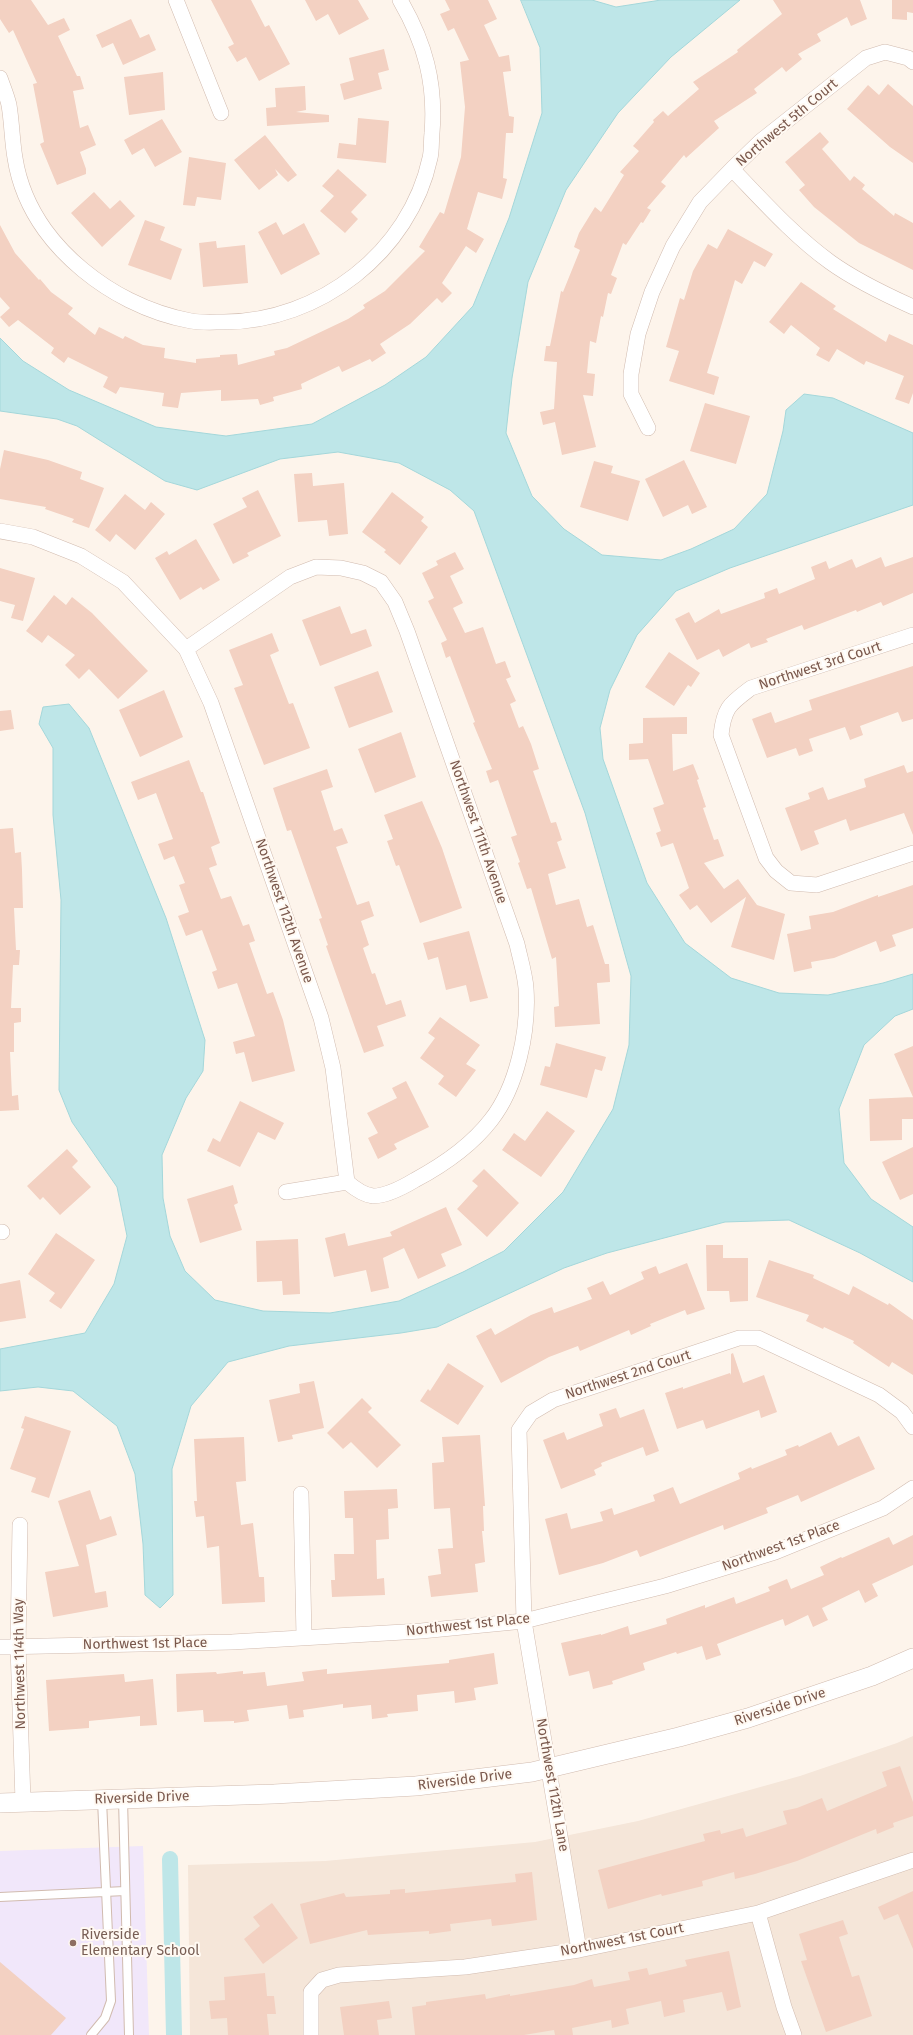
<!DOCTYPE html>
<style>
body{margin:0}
canvas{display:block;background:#fdf4eb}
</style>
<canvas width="913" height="2035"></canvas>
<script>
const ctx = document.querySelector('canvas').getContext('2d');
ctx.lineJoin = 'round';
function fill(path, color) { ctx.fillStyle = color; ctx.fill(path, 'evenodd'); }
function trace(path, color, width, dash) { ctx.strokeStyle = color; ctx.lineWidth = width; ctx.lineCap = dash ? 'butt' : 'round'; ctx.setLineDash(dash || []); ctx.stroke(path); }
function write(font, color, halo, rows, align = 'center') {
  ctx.font = font + ' "Fira Sans",sans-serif'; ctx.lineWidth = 4; ctx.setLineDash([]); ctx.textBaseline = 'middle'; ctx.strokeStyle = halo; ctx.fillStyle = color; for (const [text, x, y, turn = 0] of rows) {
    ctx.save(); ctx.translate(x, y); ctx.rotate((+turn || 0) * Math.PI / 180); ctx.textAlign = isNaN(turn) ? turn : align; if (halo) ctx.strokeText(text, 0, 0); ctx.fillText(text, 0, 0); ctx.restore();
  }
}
fill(new Path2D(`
 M913,1736v299h-723l-2,-170 137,-4 210,-19 103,-21 162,-45 97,-33z`), '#f5e6d9');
fill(new Path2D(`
 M143,1846l6,189h-149v-184z`), '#f1e7fa');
const water = new Path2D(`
 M521,0h71l24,7 45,-7h79l-69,57 -53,56 -52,77 -38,92 -16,96 -6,55 26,63 32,33 38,26 59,5 30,-11 43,-20 33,-35 16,-63 3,-21 18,-16 29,4 80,35v72l-183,63 -54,23 -39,44 -27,55 -10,38 3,31 44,124 38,60 46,35 48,15 49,2 55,-12 30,-9v35l-18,7 -31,29 -25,64 5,54 27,36 42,28v55l-53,-29 -71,-33 -64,2 -118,31 -43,15 -127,59 -36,6 -112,13 -61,16 -37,44 -19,63 1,126 -13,13 -15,-13 -2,-51 -8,-70 -18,-48 -44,-35 -35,-4 -38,4v-42l85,-16 29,-49 13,-48 -10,-49 -45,-65 -13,-32 2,-190 -8,-85v-67l-14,-24 4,-17 26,-3 20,24 77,190 39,122 -2,31 -17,27 -24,57 1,43 7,38 15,35 30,29 48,11 67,2 69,-12 64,-29 41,-21 59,-59 50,-83 16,-64 2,-69 -46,-163 -111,-302 -24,-21 -51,-27 -61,-11 -58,7 -83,31 -32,-9 -88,-55 -20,-7 -57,-8v-73l23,23 46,29 87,37 70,9 86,-12 73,-39 41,-28 47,-51 36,-88 33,-105 -2,-65z`);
fill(water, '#bee6e8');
trace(water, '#a4d7da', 1);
trace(new Path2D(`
 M170,1859l4,176`), '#bee6e8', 16);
fill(new Path2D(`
 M0,0h31l17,25 16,-7 6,12 -12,6 19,40h3l4,13 -11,2 7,37 8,-3 8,20 -16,7 6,17v5l-29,11 -17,-41 4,-2 -11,-58 4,-1 -24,-53 -4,3 -9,-14z
 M211,0h40l14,27 4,-2 21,39 -31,17 -13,-24 -9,5 -9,-15 6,-3z
 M305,0h53l11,19 -30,16 -11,-21 -12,7z
 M445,0h43l9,19 -13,6 15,32 10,-2 2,16 -8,1 6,44 5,1 -1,16h-7l-3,45 4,1 -5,20 -24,-7 -11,37 17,10 -8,14 -10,-7 -24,37 10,10 -10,10 -5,-5 -27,26 -30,20 6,9 -14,9 -2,-3 -28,13 -3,-6 -38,18 1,5 -29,8 1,4 -14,4 -2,-6 -37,2v-11l-40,3 -3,15 -16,-2 2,-13 -44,-6 -4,7 -13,-7 5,-10 -40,-20 -4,6 -13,-10 3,-5 -36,-28 -9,7 -9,-10 10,-9 -10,-11v-72l15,28 24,27 1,-1 11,13 22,16 -5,6 27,21 4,-8 24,12 2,-3 18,9 22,3 -1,10 32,5v-4l24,-2v-2l17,-1 1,11 37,-10 -1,-4 13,-3 61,-29 17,-11 -2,-3 22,-14 40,-40 -6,-4 21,-35 4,2 17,-57 4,-50 -5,-45 9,-2 -15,-32 -6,3 -8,-17 10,-4z
 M773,0h87l7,19 -16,7 -4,-9 -30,17 4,7 -23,13 4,5 -16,13 -4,-5 -28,22 3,4 -43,28 5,7 -33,30 -2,-3 -23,27 5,4 -19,22 4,2 -8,13 -2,-1 -15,23 -3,-2 -12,32 6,3 -6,16 -3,-1 -5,24 -2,-1 -5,27 -6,-2 -3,32 8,1 -2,22 -10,-1 13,52 -34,8 -7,-33 -12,3 -3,-13 14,-3 3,-47 -13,-1 2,-15h4l11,-55 2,1 17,-42 -6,-3 5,-14 16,-26 6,5 23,-37 -4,-3 19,-21 -6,-5 21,-24 -1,-2 10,-9 5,5 31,-27 -6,-7 45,-30 -1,-2 45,-36z
 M892,0h21v13l-6,-1v8l-15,-1z
 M131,19l9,19 9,-4 7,16 -33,15 -10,-22 -11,5 -6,-13z
 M384,49l5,21 -11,3 4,16 -38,11 -4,-16 14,-4 -5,-22z
 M163,72l2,38 -36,5 -5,-38z
 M888,84l25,22v57l-23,-16 -43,-38 21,-24 11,10z
 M305,86l1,24 -10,2 33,3v7l-62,4 -1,-18 10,-1 -1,-19z
 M358,118l31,3 -3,42 -49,-5 2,-15 17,2z
 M162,119l20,33 -27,15 -11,-19 -12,7 -8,-15z
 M820,132l9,10 -7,7 28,32 4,-5 11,9 -3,4 32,27 1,-3 18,10v47l-54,-27 -45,-36 -15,-17 6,-5 -20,-23z
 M265,135l32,40 -9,7 -13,-13 3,6 -19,15 -25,-30z
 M189,157l37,6 -5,37 -24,-3 -2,9 -12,-1z
 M338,169l29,26 -16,17 7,7 -13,14 -25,-22 14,-15 -12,-10z
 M94,192l16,17 10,-9 15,16 -33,31 -31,-34z
 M145,220l20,7 -5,13 22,9 -11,31 -43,-15z
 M276,222l7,13 21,-12 16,31 -39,21 -23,-43z
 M728,229l45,25 -8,13 -11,-6 -12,23 -7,-4 -28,93 12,4 -5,18 -45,-14 10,-30 -13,-4 14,-49 4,2 9,-29 15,-27 9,5z
 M216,241l1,7 28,-3 3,38 -45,4 -4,-44z
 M801,282l35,24 -3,3 53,33 3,-8 24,11v48l-4,11 -14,-5 9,-23 -38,-15 -2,4 -27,-16 -8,13 -13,-7 4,-7 -29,-23 -7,9 -15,-12z
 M705,403l45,13 -14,48 -46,-13z
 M4,450l44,10 34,12 -2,7 24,9 -15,40 -17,-6 2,-3 -29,-10 1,-2 -46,-8v-30z
 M684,460l23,47 -15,7 -4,-9 -25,12 -18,-38z
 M594,461l19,5 -2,7 29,8 -12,40 -48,-14z
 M312,473l1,13 31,-3 4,51 -19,2 -2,-16 -29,2 -4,-48z
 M258,490l23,46 -34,17 2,3 -16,8 -20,-40 34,-17 -5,-9z
 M392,492l32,25 -3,4 7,6 -28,38 -16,-13 2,-2 -24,-18z
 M125,494l20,16 6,-8 14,12 -30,36 -19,-16 -6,8 -15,-12z
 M196,539l24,41 -17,10 -2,-3 -21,13 -25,-42 12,-7 2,4z
 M455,552l9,17 -14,7 13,27 -10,5 12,25 18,-6 13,37 9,-3 6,16 -5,2 10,22 -6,3 9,24 4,-2 8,18 8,25 -6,2 18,52 5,-1 6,18 -5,2 9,26 -18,6 8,31 23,-6 8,28 6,-2 12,39h4l1,18 -13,1 3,41 -45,3 -1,-20 5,-1 -3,-49 -4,2 -21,-71 -4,1 -9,-26 2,-1 -9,-25 6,-2 -19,-55 -8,3 -4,-12 6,-2 -19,-46 2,-1 -25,-66 -4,2 -5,-15 6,-3 -19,-39 6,-3 -12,-25 16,-8 -2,-4z
 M881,557l4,10 28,-10v36l-30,13 -2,-4 -24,10 -1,-2 -52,20 -2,-5 -36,14 2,3 -17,6 -2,-5 -26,14 -4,-8 -22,11 -22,-41 14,-7 6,11 24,-14 2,5 44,-16 -1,-5 13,-5 2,6 36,-15 -4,-12 15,-6 3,8 23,-10 4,9z
 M0,568l35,10 -12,43 -12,-3 4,-13 -15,-4z
 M54,595l12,10 6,-8 20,16 56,58 -30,28 -29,-30 -10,10 -14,-14 10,-10 -27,-20 -6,8 -16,-12z
 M340,606l11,28 15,-5 6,17 -52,20 -18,-46z
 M272,633l7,18 -9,4 19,49 4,-1 17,45 -46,17 -30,-77 9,-3 -14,-35z
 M669,652l31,21 -9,14 -3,-2 -14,21 -29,-19z
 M913,666v53l-11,3 -4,-10 -38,14 3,9 -13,5 -5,-13 -36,12 4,12 -14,5 -3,-8 -29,10 -15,-39 19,-7 4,11 37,-13 -3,-10z
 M378,671l15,41 -44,16 -15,-41z
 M164,690l19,47 -43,20 -21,-47z
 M11,710l3,19 -14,2v-20z
 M687,717v17h-15l1,37 20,-7 6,15 -2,1 9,27 -3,1 11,32 4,-1 6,17 -20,7 20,26 14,-10 19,26 28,9 -11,46 -43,-13 15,-50 -35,26 -14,-18 -7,5 -11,-15 10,-7 -16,-45 -12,4 -5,-14 5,-2 -8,-23 11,-4 -16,-45 -19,1v-16l14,-1v-25z
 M401,732l15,45 -41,16 -17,-44z
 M189,760l12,32h2l17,51 -9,4 6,18 -8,3 12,31 10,-3 12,30 6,-2 6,17 -6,2 18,51 6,-2 10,28 12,51 -43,11 -8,-30 -8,2 -3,-12 22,-6 -18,-53 -19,6 -6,-17 5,-2 -15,-40 -16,6 -8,-20 11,-4 -10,-27 6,-2 -11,-27 -10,4 -6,-16 15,-5 -17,-46 -18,7 -7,-18z
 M904,765l3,8 6,-2v64l-9,-22 -54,18 -4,-12 -32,12 5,13 -18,7 -16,-43 25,-9 -2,-6 15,-6 5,13 38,-13 -2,-8z
 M327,769l6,18 -12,4 13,40 8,-3 6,15 -12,4 21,58 12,-4 5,15 -13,5 8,24 -6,3 9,26 3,-1 11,32 15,-5 5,16 -29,10 7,20 -20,7 -38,-107 2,-1 -9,-26 3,-1 -31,-88 -4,1 -14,-43z
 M422,801l20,47 20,60 -42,15 -21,-58 -3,1 -9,-25 6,-2 -9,-24z
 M13,828l2,25 6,-1 1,18 1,38h-9l2,42h4l-1,15h-6l-2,43h10v14l-7,1v29h-4l2,44 6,-1 1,15 -19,1v-282z
 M913,885v43l-21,7 4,11 -16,6 -4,-11 -42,17 -23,4 1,6 -18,4 -7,-38 24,-5 -2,-13 24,-4 45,-17v2z
 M469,931l19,67 -18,4 -4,-17 -20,5 -8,-33 -10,3 -5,-17z
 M440,1017l40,28 -14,19 10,6 -20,27 -18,-13 6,-8 -24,-18 15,-20 -7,-5z
 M556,1043l50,14 -4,14 -7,-2 -8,29 -47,-13 5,-19 5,1z
 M913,1046v73h-11v21l-32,1 -1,-42 44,-2 -19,-43z
 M406,1081l23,46 -35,17 3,5 -19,10 -10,-21 10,-5 -11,-20 30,-15 -5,-10z
 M240,1101l44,22 -9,17 -17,-8 -18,35 -33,-16 6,-13 7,4z
 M547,1111l28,20 -34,46 -39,-27 12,-17 11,8z
 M913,1147v47l-13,6 -18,-38z
 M67,1149l11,12 -6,6 19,20 -31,28 -17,-18 -3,3 -13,-14z
 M484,1169l35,34 -32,34 -30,-28 21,-23 -6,-5z
 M233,1185l5,18 -4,2 8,25 -42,13 -13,-44z
 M446,1207l16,38 -21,9 5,12 -28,13 -14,-31 -21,10 6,30 -18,4 -5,-22 -32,7 -9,-39 20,-5 3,13 44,-10 -2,-4z
 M56,1233l39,27 -34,49 -12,-8 6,-8 -27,-19z
 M298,1239l2,55 -17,1 -1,-14 -25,1 -1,-41z
 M706,1245h17v13h25v43l-18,1 -1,-11h-22z
 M769,1260l45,15 -1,3 36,17 4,-9 35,19 1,-2 24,17v55l-21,-13 -3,5 -36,-24 1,-2 -30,-14 -1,2 -17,-8 3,-6 -53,-18z
 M687,1263l18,46 -18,6 -2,-5 -35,14 1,2 -20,9 -2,-5 -49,21 -2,-5 -29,11 -48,26 -25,-47 15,-8 4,7 36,-20 21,-8 2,6 38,-14 -5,-11 16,-7 7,14 34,-16 -3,-7 15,-6 3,8z
 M20,1280l6,38 -26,4v-38z
 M733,1353l10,30 21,-8 13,37 -16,6 -2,-8 -53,19 -3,-9 -26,9 -12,-36 18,-6v2l47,-16 1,2v-21z
 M448,1363l36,23 -26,39 -38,-24 8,-12 2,2z
 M314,1381l10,47 -32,7 1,4 -15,3 -9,-42 31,-7 -1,-9z
 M362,1398l10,10 -4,4 33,33 -24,23 -26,-26 -8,7 -16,-16z
 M616,1408l4,10 24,-9 15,42 -13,5 -3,-9 -42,16 1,3 -8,4 2,5 -35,14 -18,-49 21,-8 3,8 36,-14 -4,-12z
 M25,1416l46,15 -22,67 -18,-6 5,-14 -26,-9 14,-40 -3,-1z
 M831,1432l7,14 21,-10 16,33 -74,33 -3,-7 -32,13 2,5 -44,17 -1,-5 -83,32 -3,-7 -34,13 -44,12 -14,-56 22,-6 4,16 32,-8 -3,-9 12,-4 2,7 41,-14 -2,-6 20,-8 7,17 60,-25 -2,-6 13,-6 1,2 35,-14 -2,-5 13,-5 1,2z
 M480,1435l5,71h-2l1,25h-2l3,31 -10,2 3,28 -47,5 -3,-21 13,-2 -3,-25 15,-1 -3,-40 -16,1 -2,-46 12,-1 -2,-25z
 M244,1437l2,44 -10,1 5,43 12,-2 6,54h5l1,25 -43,2 -3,-58 -12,2 -3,-32 -8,1 -2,-16h3l-3,-62z
 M397,1489l1,19 -10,1 1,30 -13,1 1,39 7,-1 1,17 -53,2 -1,-17h4l-1,-26h20l-1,-36h-8l-1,-27z
 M90,1490l10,30 11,-4 6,19 -31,10 9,48 11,-2 2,16 -55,10 -8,-45 34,-6 -21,-65z
 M913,1535v30l-41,19 6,12 -13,7 -6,-13 -37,18 6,12 -15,7 -5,-12 -23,11 -2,-7 -66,25 4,11 -15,5 -4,-14 -25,8 -1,-2 -33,11 2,7 -33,11 1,3 -20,5 -4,-18 -20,5 -8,-33 40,-9v1l27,-9 2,9 37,-11 -1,-5 39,-14v3l29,-11 2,7 34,-13 -2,-4 19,-8 4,10 33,-14 -4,-8 21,-10 1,1 47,-21 4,8z
 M494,1653l4,31 -24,4 2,12 -21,3 -1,-12 -37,4 1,16 -31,3 1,3 -16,2 -1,-14 -28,3v-4l-40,6 1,7 -15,2 -2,-14 -40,5 2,11 -15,2v-2l-30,1 -1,-12 -26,2 -1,-38 40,-2 1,2 26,-3v3l22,-2 2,14 37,-5 -2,-9 25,-3v5l56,-5 66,-6v-3z
 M124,1674l1,8 28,-3 4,46 -17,1v-10l-51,5v7l-40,3 -3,-51z
 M900,1766l13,36v14l-20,7 1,4 -17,7 -1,-5 -79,32 -42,13 -20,5 -1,-7 -32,9 1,5 -41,10 -1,-2 -53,15 -10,-39 107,-29 -2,-7 17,-4 1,4 22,-6 3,9 41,-13 -4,-13 14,-3 25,-10 5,13 60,-25 -5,-14z
 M532,1872l5,48 -27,4 -18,2 -1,-7 -41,5 1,7 -22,3v-3l-61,4 -1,-5 -57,14 -10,-40 44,-11 2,4 44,-3v-4l15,-1v4l111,-11 -1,-8z
 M913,1891v58l-15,-35 -14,6 -6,-13z
 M272,1903l26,35 -35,26 -19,-25 16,-13 -7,-9z
 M843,1920l5,14 -9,3 13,40 7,-2 13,41 -46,16 -25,-71 6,-1 -8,-26z
 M729,1951l12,56 -14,4 -5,-19 -39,8 2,12 -21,5 -3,-16 -35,8 3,15 -17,4 -1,-8 -39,8 1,7h-18l-1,-5 -30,5h-109l-3,-28 14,-2v-3l59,-8 1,5 24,-5v2l64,-11 18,-6 2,8 36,-7 -2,-8 19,-4 2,7 38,-9 -2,-6z
 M0,1962l66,56 -15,17h-51z
 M265,1973l2,23h7l2,18h-9l2,21h-41l-1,-17 -16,1 -2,-18 16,-1 -1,-23z
 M389,2001l3,17 -15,2 2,15h-35l-4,-28z`), '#f3d1c2');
const service = new Path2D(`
 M123,1799l6,236
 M0,1897l125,-6
 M91,2035l14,-17 6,-17 -9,-201`);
const minor = new Path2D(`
 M176,0l45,113
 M0,78c3,9 7,18 9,27 3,18 3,36 6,53 4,26 15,51 30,72 21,29 52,54 84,70 20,10 40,17 62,21 11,2 23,1 33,1 95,0 186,-70 206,-164 2,-8 1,-17 2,-25 4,-50 -7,-90 -32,-133
 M732,169c31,32 62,67 98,93 25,18 54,32 83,45
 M648,428l-17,-34v-20l7,-40 14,-42 21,-46 27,-44 32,-33 29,-28 105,-83 19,-6 23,6 5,4
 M0,531l33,6 48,19 42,26 63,67 25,54 110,315 12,50 14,114
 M913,635l-162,53c-21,16 -27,19 -30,47l45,123 10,13 15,12 26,2 96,-32
 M186,649l104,-72 26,-10 25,1 22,5 18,9 14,20 12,29 110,313c3,14 8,30 9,44 3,43 -9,99 -35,132 -20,26 -48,45 -76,60 -10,6 -29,16 -42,16 -10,-1 -19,-8 -26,-14l-61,10
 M0,1232h2
 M301,1494l3,143
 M20,1525l-2,121 5,156
 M0,1647l232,-5 189,-11 103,-10 141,-35 110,-34 108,-44 30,-20
 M758,1913l26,94 10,28
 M579,1950l-55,-329 -5,-191 12,-17 22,-13 186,-62h19l121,57 23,17 11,15
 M311,2035v-43l11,-12 17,-5 126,-8 114,-17 179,-37 155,-53`);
const tertiary = new Path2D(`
 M0,1803l274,-9 142,-8 116,-14 147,-35 69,-19 124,-42 41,-18`);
trace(service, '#d1bbaf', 10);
trace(minor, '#d1bbaf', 16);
trace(tertiary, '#d1bbaf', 20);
trace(service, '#fff', 8);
trace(minor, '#fff', 15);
trace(tertiary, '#fff', 19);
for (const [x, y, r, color] of [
 [73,1943,4,"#8d6e63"]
]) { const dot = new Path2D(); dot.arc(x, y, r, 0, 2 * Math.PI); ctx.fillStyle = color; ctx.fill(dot); trace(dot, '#fff9f2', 1.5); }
write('14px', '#7a584c', '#fff9f2', [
 ["Northwest 5th Court",787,123,-40],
 ["Northwest 3rd Court",820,666,-18],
 ["Northwest 111th Avenue",478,832,71],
 ["Northwest 112th Avenue",284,911,71],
 ["Northwest 2nd Court",628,1375,-18],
 ["Northwest 1st Place",781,1546,-20],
 ["Northwest 1st Place",468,1625,-6],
 ["Northwest 1st Place",145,1644,-1],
 ["Northwest 114th Way",20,1664,-91],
 ["Riverside Drive",780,1707,-18],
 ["Riverside Drive",465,1780,-7],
 ["Northwest 112th Lane",552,1785,80],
 ["Riverside Drive",142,1798,-2],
 ["Northwest 1st Court",622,1940,-11]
]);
write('14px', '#785e54', '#fff9f2', [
 ["Riverside",81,1935],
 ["Elementary School",81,1951]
], 'left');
</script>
